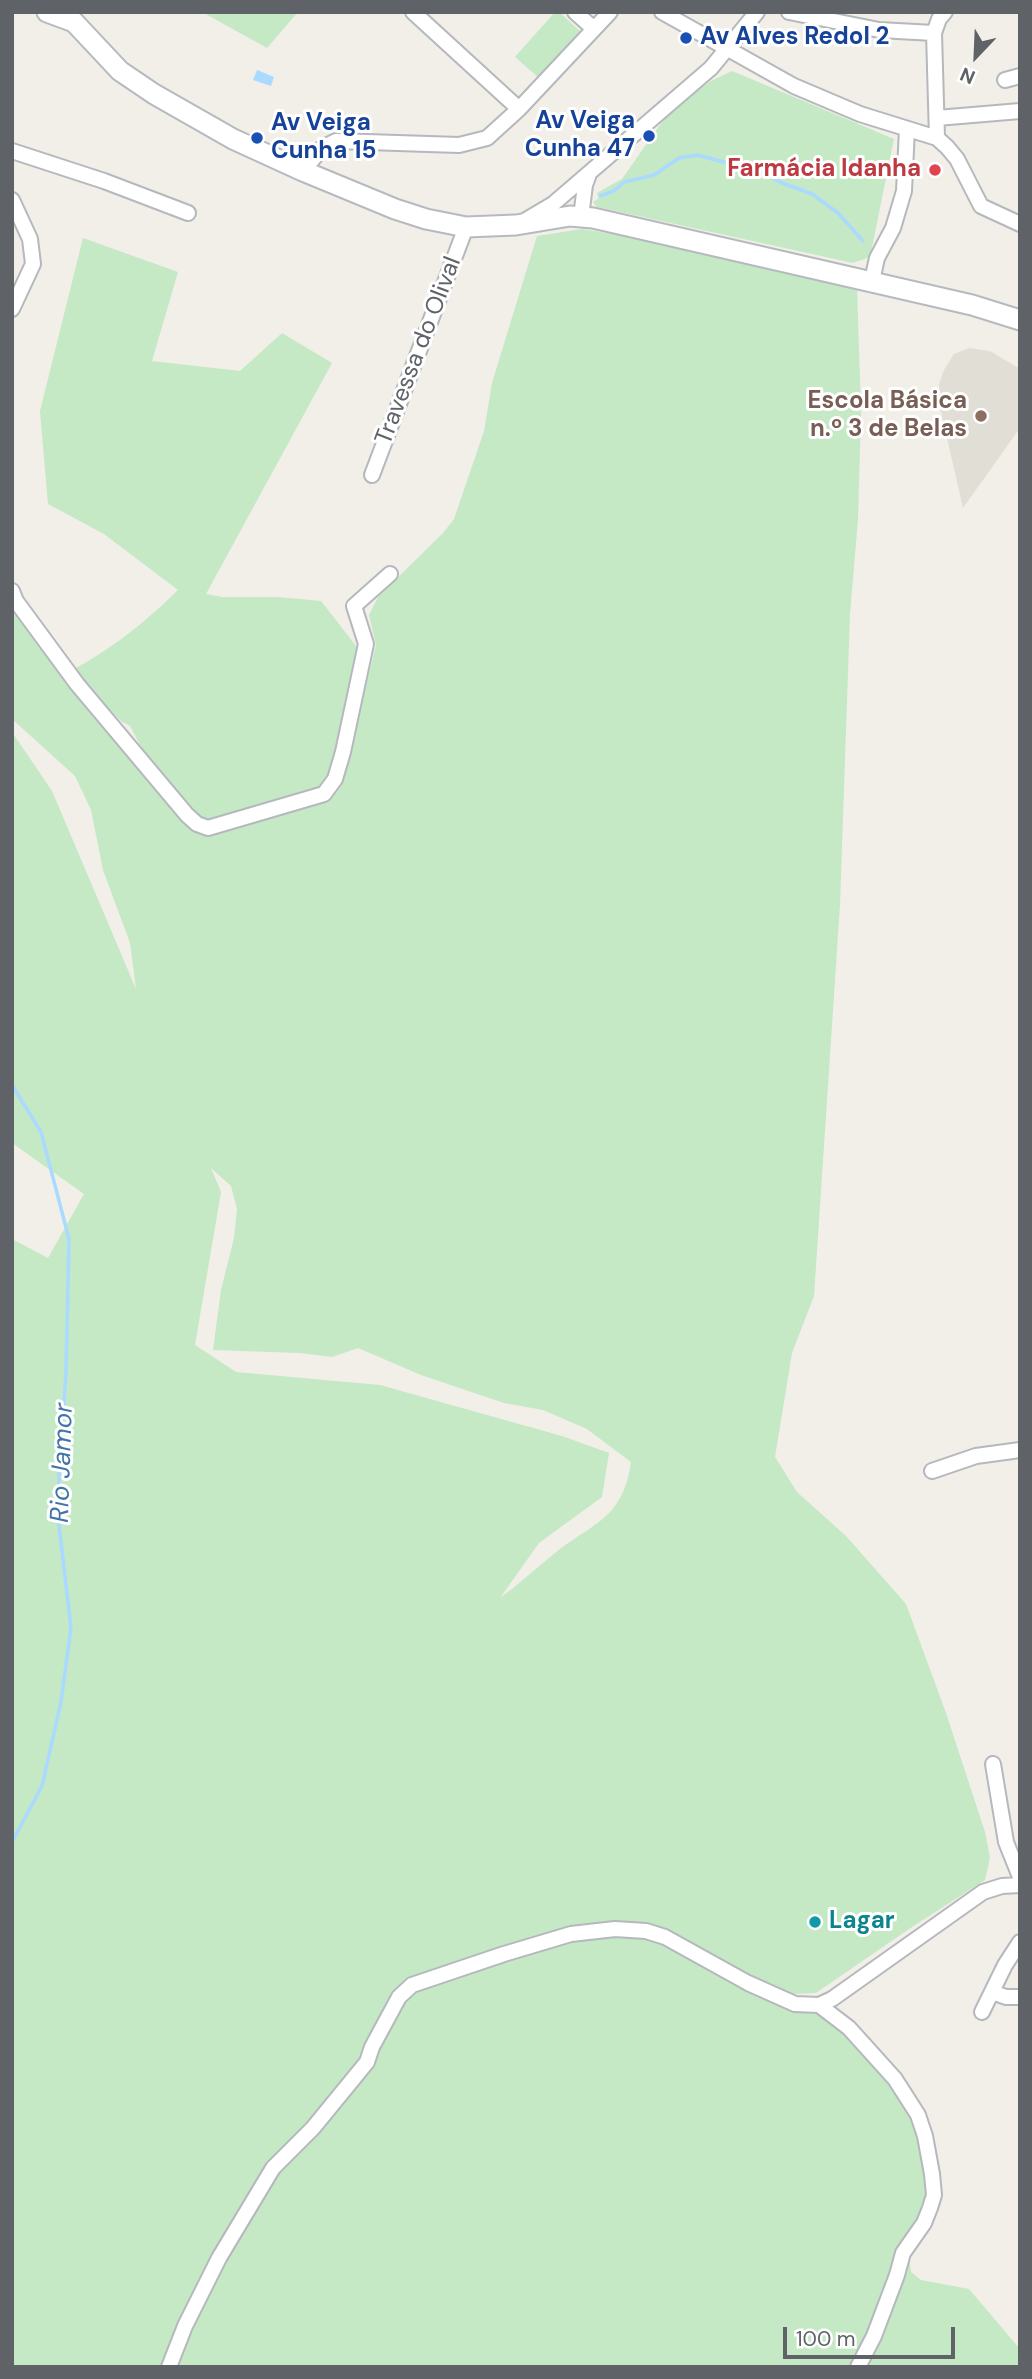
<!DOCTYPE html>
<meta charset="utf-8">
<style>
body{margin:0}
#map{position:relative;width:1032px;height:2379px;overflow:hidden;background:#f1efe8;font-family:"DM Sans",sans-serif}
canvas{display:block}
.frame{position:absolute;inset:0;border:14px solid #5f6368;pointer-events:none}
.north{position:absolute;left:941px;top:21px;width:70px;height:70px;-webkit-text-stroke:5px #fff;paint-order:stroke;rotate:203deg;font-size:19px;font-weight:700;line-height:28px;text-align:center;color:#5f6368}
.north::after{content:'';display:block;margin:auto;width:24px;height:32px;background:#5f6368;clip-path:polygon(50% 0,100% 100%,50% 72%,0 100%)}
.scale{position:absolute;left:783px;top:2327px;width:172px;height:32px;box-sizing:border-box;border:4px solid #5f6368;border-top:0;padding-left:9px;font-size:21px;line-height:24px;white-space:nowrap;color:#5f6368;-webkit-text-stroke:5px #fff;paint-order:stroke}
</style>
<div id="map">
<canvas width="1032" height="2379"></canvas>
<div class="frame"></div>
<div class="north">N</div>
<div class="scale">100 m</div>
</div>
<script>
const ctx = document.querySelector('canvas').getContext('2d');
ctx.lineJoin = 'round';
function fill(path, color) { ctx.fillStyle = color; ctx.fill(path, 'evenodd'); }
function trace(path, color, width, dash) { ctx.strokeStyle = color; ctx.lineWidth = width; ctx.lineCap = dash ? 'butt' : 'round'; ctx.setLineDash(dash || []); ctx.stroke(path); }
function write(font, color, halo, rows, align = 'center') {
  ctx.font = font + ' "DM Sans",sans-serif'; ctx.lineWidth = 6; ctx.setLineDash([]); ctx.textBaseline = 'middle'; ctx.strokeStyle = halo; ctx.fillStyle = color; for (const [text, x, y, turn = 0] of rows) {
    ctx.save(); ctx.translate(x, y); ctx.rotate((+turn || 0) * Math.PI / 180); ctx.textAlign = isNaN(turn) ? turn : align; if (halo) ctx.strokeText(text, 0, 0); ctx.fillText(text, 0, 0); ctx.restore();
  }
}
fill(new Path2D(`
 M969,348l21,3 30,18v59l-57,80 -24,-105v-19l5,-14 10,-16z`), '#e1ded6');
fill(new Path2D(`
 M202,12h96l-31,36z
 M555,12h4l21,19 -41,47 -24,-21z
 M732,71l162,68 -24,118 -17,6 -251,-55 -5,-1 -4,-5 6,-4 -2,-5 25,-14 49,-70 40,-28z
 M582,229l68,11 207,47 4,124 -3,108 -8,95 -10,291 -26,391 -22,57 -17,104 22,35 49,44 60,68 40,109 39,119 5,26 -5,22 -76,49 -93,64 -24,1 -9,11 7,7 25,-5 32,24 56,65 21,51 6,50 -20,40 -12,11 -20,72 31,-62 2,14 10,8 48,9 51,60v18h-1008v-1128l36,19 36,-64 -72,-51v-411l40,59 84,198 -6,-46 -27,-73 -12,-60 -16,-34 -63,-57v-113l41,59 138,162 13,7h15l111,-36 12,-16 34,-137 -7,-30 9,-18 65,-64 11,-14 30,-88 8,-48 45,-147zM211,1168l20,18 6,23 -3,29 -13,52 -8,60 87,3 32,4 26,-9 63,27 83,28 39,7 44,19 44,33c-8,57 -37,60 -76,91 -19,15 -36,31 -55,45l39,-55 63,-46 7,-44 -47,-17 -182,-51 -144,-13 -41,-27 26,-153z
 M83,238l95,34 -26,89 88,10 42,-38 50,30 -126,231 16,3h56l43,4 39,50 -27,125 -8,11 -116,34 -7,-2 -56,-63 -16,-30 -9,-5 -36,-37 -9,-16c40,-22 69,-46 102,-78l-74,-56 -56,-30 -8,-93z`), '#c5e8c5');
fill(new Path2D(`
 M257,70l17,7 -3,9 -18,-6z`), '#aadaff');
trace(new Path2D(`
 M600,196l14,-5 10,-9 30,-7 25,-17 18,-3 61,16 24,12 30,11 26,19 25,28
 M12,1085l29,47 28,107 -3,133 -9,136 14,120 -10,74 -19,84 -30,56`), '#aadaff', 3.5);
const street = new Path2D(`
 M413,12l106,97
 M575,12l19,17
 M662,12l132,74 66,28 77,24 10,9 10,12 24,47 39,18
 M789,12l90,18 55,3
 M1005,80l15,-4
 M937,118l83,-7
 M937,138l-3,-105 5,-14 6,-7
 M12,151l92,30 84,32
 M303,171l19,-23 14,-7 123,4 28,-7 32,-29 91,-97
 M12,200l18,39 3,25 -21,45
 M581,217l4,-32 4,-11
 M526,220l27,-16 158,-136 46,-56
 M872,281l5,-23 16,-30 11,-37 3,-62
 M372,475l94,-248
 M12,591l4,10 61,83 110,131 10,9 11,4 116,-34 11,-15 8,-27 23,-108 -12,-38 36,-32
 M932,1471l44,-15 44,-6
 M993,1764l13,78 14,35
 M992,1992l14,5h14
 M819,2005l13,-6 151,-107 19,-6 18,-1
 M982,2012l23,-47 15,-23
 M169,2367l16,-41 34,-68 54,-90 40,-40 54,-66 5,-15 27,-50 13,-12 92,-31 67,-20 44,-5 31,2 19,6 83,46 47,21 24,1 30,23 46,51 23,36 7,21 7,38 2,21 -4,13 -6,15 -21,30 -6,22 -23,61 -16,31`);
const secondary = new Path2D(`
 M47,12l27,10 46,49 34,23 79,45 70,32 92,38 31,10 40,8 50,-2 54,-9 23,2 379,87 48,15`);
trace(street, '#b5b8bc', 18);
trace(secondary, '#b6babf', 23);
trace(street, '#fff', 14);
trace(secondary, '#fff', 19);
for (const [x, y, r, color] of [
 [686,38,7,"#1a4fb4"],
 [649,136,7,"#1a4fb4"],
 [257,138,7,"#1a4fb4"],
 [935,170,7,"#e0444e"],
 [981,416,7,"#8d6e63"],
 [815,1922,7,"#0f9aa8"]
]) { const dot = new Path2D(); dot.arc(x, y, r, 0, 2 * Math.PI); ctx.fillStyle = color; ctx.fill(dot); trace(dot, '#fff', 2.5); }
write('bold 24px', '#164399', '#fff', [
 ["Av Alves Redol 2",700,38],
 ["Av Veiga",635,122,"right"],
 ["Cunha 47",635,150,"right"],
 ["Av Veiga",271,124],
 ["Cunha 15",271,152]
], 'left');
write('bold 24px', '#be3a42', '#fff', [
 ["Farmácia Idanha",921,170]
], 'right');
write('24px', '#5f6368', '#fff', [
 ["Travessa do Olival",419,351,-69]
]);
write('bold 24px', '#785e54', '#fff', [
 ["Escola Básica",967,402],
 ["n.º 3 de Belas",967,430]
], 'right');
write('bold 24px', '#0d838f', '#fff', [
 ["Lagar",829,1922]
], 'left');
write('italic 26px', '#4174aa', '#fff', [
 ["Rio Jamor",63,1463,-88]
]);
</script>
